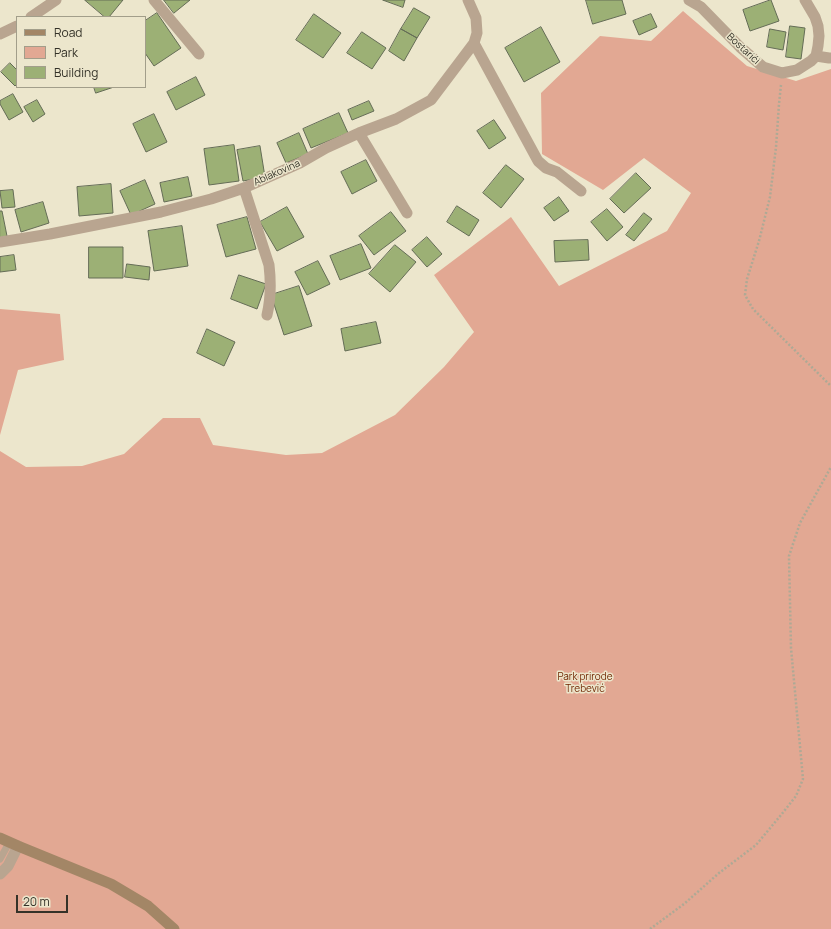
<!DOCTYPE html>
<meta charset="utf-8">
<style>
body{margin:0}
#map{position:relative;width:831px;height:929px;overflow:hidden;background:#ece6cc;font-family:Manrope,sans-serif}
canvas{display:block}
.legend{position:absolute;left:16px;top:16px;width:130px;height:72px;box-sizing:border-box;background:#ece6cc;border:1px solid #a29e8a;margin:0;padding:5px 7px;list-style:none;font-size:12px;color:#343228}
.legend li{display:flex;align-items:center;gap:8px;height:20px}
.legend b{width:20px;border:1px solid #a29e8a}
.scale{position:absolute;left:16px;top:895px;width:52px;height:18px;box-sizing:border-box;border:2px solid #343228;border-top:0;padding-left:5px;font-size:12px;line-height:14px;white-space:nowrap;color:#343228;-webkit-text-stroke:3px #ece6cc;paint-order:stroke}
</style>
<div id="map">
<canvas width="831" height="929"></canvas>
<ul class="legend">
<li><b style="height:5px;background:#a38666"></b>Road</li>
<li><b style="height:11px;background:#e2a893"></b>Park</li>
<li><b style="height:11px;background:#9cb075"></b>Building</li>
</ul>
<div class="scale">20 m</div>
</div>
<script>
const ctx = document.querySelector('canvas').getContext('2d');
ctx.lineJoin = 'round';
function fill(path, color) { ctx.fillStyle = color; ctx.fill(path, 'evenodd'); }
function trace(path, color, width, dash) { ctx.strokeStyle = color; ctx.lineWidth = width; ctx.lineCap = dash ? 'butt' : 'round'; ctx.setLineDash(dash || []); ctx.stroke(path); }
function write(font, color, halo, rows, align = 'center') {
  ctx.font = font + ' Manrope,sans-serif'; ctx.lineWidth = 3; ctx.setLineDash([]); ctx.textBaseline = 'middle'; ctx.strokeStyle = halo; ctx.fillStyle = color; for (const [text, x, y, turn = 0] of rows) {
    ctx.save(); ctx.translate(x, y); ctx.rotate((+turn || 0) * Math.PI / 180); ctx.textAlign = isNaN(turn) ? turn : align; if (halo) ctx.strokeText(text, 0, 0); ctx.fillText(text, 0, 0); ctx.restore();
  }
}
fill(new Path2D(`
 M683,11l64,55 49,15 35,-12v860h-831v-478l26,16 56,-1 42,-12 39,-36h37l13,27 73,10 36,-2 73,-38 49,-48 30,-35 -40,-57 77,-58 48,69 108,-55 24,-38 -47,-35 -41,32 -61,-36 -1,-61 59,-57 51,5z
 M0,309l60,5 4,46 -46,10 -18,65z`), '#e2a893');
const building = new Path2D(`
 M85,0h38l-14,17h-4z
 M164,0h26l-16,13z
 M383,0h22l-2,7z
 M586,0h36l4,14 -33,10z
 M771,0l8,21 -29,10 -7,-21z
 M414,8l16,9 -13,21 -16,-9z
 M157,13l24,35 -27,18 -9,-13v-32z
 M314,14l27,19 -18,25 -27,-18z
 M651,14l6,13 -18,8 -6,-14z
 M790,26l15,2 -4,31 -15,-2z
 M541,27l19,35 -36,20 -19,-34z
 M401,29l16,9 -13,23 -15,-10z
 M770,29l16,3 -3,18 -16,-3z
 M362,32l24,16 -14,21 -25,-16z
 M10,63l7,7v14l-2,2 -14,-14z
 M196,77l9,18 -29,15 -9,-18z
 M94,87h20l-18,6z
 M13,94l10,18 -14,8 -9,-16v-3z
 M37,100l8,14 -12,8 -9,-15z
 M369,101l5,10 -22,9 -4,-10z
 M339,113l9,20 -37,15 -8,-19z
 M154,114l13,28 -21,10 -13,-28z
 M494,120l12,18 -17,11 -12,-18z
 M299,133l9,21 -22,9 -9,-20z
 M234,145l5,36 -30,4 -5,-36z
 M260,146l5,31 -22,4 -6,-31z
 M366,160l11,21 -25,13 -11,-22z
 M506,165l18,14 -23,29 -18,-15z
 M636,173l15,15 -27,25 -14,-14z
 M188,177l4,19 -28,6 -4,-19z
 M145,180l10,24 -24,11 -11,-24z
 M111,184l2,29 -34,3 -2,-29z
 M13,190l2,17 -13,1 -2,-17z
 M559,197l10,14 -15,10 -10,-13z
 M43,202l6,21 -28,9 -6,-22z
 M457,206l22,14 -10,16 -22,-14z
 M287,207l17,30 -27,14 -17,-29z
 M607,209l16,18 -16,14 -16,-19z
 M0,211h2l5,25 -7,2z
 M391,212l15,19 -32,24 -15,-19z
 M644,213l8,6 -18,22 -8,-6z
 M247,217l9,32 -30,8 -9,-32z
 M182,226l6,40 -34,5 -6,-40z
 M427,237l15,17 -15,13 -15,-17z
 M588,240l1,20 -34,2 -1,-21z
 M361,244l10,24 -31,12 -10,-24z
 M395,245l21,17 -26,30 -21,-18z
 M89,247h34v31h-34z
 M14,255l2,15 -16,2v-15z
 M318,261l12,23 -23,11 -12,-23z
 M127,264l23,3 -1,13 -24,-3z
 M239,275l27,9 -9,25 -26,-10z
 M299,286l13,40 -28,9 -13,-40z
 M376,322l5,21 -36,8 -4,-22z
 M207,329l28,13 -11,24 -27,-13z`);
fill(building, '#9cb075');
trace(building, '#646c56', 1);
trace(new Path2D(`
 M781,85l-2,19 -3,43 -6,50 -11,44 -12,38 -2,16 8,14 78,77
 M650,929l34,-25 35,-31 37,-28 25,-30 15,-19 7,-17 -12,-131 -2,-92 11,-33 31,-56`), '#aea995', 2.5, [2, 2]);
trace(new Path2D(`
 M0,859l9,-16`), '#b9a590', 7);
trace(new Path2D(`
 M0,874l8,-8 10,-20`), '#b9a590', 11);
trace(new Path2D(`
 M154,0l45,54
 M689,0l12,7 39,40 23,20 19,6 15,-3 14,-9 5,-5 2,-10 1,-10 -1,-10 -3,-9 -10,-17
 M31,17l25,-17
 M0,34l17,-8
 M474,43l64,118 8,7 11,4 24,19
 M816,56l13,2h2
 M359,133l48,80
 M244,188l25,77c2,17 2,33 -2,50
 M0,242l50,-8 111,-22 50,-13 33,-11 56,-25 26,-15 33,-15 37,-14 35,-19 43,-57 3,-10 -1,-15 -8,-18`), '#b9a590', 11);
trace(new Path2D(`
 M0,838l18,8 93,38 37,22 26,23`), '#a38666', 11);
write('10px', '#343228', '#ece6cc', [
 ["Bostarići",743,49,43],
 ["Ablakovina",277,173,-24]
]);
write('10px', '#702602', '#ece6cc', [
 ["Park prirode",585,677],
 ["Trebević",585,689]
]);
</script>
